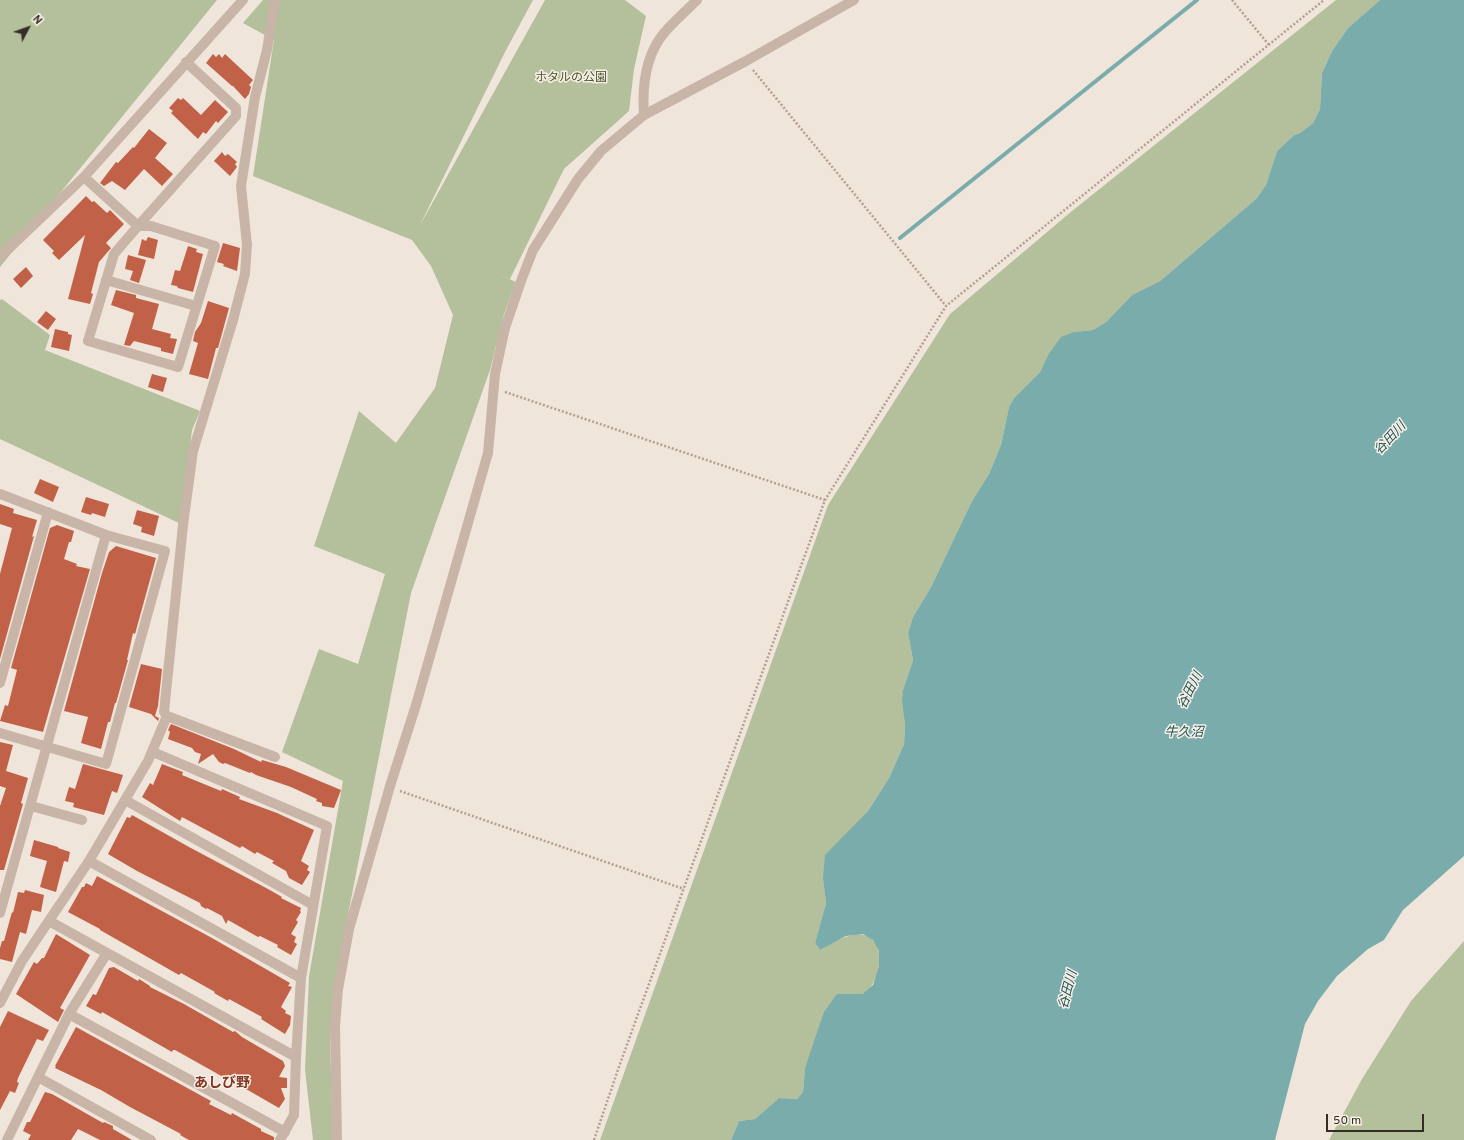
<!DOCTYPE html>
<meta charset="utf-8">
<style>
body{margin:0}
#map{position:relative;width:1464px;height:1140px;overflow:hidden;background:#f0e5da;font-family:Overpass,sans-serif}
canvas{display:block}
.north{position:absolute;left:8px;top:8px;width:40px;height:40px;-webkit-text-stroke:3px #f8f0e6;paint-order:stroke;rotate:49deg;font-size:11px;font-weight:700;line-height:16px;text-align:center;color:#352b27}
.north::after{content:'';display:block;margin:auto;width:14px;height:18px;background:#352b27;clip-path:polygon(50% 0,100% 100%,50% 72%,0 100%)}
.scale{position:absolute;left:1326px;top:1114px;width:98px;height:18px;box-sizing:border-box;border:2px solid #352b27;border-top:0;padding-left:5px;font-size:12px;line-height:14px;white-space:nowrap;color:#352b27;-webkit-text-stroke:3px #f8f0e6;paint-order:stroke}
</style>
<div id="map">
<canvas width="1464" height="1140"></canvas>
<div class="north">N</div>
<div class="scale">50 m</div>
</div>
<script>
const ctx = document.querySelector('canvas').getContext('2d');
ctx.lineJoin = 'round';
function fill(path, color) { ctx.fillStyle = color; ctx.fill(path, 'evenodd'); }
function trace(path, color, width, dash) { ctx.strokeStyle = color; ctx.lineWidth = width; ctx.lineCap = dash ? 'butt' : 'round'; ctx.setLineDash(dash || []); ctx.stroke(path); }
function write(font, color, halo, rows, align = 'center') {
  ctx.font = font + ' Overpass,"Noto Sans JP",sans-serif'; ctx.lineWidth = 3; ctx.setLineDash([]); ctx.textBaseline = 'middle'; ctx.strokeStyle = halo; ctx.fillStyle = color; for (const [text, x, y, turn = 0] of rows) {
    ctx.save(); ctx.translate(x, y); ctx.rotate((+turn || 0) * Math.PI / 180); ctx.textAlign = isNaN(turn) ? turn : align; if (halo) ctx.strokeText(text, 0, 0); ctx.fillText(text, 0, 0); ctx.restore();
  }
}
fill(new Path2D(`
 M0,0h217l-217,267z
 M263,0h270l-28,52 -86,175 126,-227h80l21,16 -12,53 -5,42 -65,58 -54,110 -16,-7 22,10 -12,32 -14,56 -79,223 -65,332 -11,65 -5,52 3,98h-20l-8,-70 4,-94 34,-195 -61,-29 37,-103 39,15 27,-90 -71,-28 45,-135 37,32 39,-55 18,-73 -22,-49 -19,-26 -159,-64 21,-136 -31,-17z
 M1336,0h44l-32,28 -16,23 -10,22 -2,36 -7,14 -13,10 -6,2 -17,16 -11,34 -10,14 -96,82 -28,14 -26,27 -13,8 -19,2 -26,23 -8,17 -26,26 -5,9 -8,38 -12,29 -17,27 -41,86 -18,30 -5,16 5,27 -10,30 2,34 -1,20 -15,34 -21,33 -15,16 -30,52 3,24 -11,40 5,7c11,-6 31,-19 44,-15 21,6 17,34 9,48 -2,5 -8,8 -11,11h-25l-32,74 -2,24 -6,7 -18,-1 -24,21 -16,2 -8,19h-131l228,-635 122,-191 122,-103z
 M2,299l48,36 -5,15 155,61 -8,19 -11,94 -181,-85v-139z
 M1464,941v199h-135l33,-61 49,-78z`), '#b4bf9b');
fill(new Path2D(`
 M1380,0h84v856l-61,54 -19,30 -16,9 -31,27 -19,25 -13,23 -30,116h-544l8,-19 16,-2 24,-21 18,1 6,-7 2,-24 19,-56 13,-18h25l11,-9 6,-19v-15l-6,-11 -10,-6 -17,2 -26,14 -5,-7 11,-40 -3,-24 2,-24 43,-44 21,-33 15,-34 1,-20 -3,-24 1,-10 10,-30 -5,-27 5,-16 18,-30 41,-86 17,-27 12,-29 8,-38 5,-9 26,-26 8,-17 13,-18 13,-5 19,-2 13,-8 26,-27 28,-14 96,-82 10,-14 11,-34 17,-16 6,-2 13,-10 7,-14 2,-36 10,-22 16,-23z`), '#7aacac');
trace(new Path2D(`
 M900,238l297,-238`), '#7aacac', 4);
fill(new Path2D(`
 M213,54l3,3 3,-3 3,4 3,-4 28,26 -4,5 2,2 -2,7 -4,5 -12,-13h-1l-26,-23z
 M178,98l3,2 2,-2 18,17 14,-15 13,12 -10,11 -2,-2 -10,13 -3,-2 -5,7 -27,-26 2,-2 -4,-3z
 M149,129l18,14 -12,15 18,16 -11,12 -18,-17 -19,21 -13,-9 -8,5 -4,-3 16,-21 2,1 15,-16 1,1z
 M222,152l3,4 3,-2 9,8 -2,2 2,3 -7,9 -16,-15z
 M86,196l6,6 2,-1 13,12 3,-3 14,14 -18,19 5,5 -12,14 -8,31 2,1 -3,10 -22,-5 17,-64 -26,25 -7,-7 2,-2 -11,-11z
 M148,237l10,3 -4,19 -16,-4 4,-16 4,2z
 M223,243l17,5 -3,23 -14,-5 1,-2 -7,-2z
 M188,246l9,3 -1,3 7,2 -10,38 -15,-4 -1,-2 -6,-1 4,-15 5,1z
 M128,255l18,5 -7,23 -9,-3 3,-9 -8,-2z
 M26,267l7,9 -12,12 -8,-9z
 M116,290l20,5v3l23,6 -7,25 19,5 -1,4 7,1 -4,15 -12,-3v-3l-27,-7 -4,5 -6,-1 10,-32 -23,-8z
 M208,301l21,7 -11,40h-2l-8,31 -19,-5 9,-31 -5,-2 2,-9 6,-9z
 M46,311l10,8 -8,11 -11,-8z
 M55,329l13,3v2l4,1 -3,16 -18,-4z
 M152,374l15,4 -4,14 -15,-5z
 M40,479l19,8 -6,15 -19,-9z
 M86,497l23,7 -4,13 -13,-4 -1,2 -10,-3z
 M0,504l14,5 -1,4 24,7 -5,17 2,-1 -34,123v-85l12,-46 -12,-4z
 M137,510l22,6 -5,20 -13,-4 1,-5 -9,-3z
 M57,525l17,6 -3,11h-2l-5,17 13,5 -1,2 14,3 -47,163 -43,-11 5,-16 3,1 9,-36 -6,-2 39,-140z
 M116,546l40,12 -21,76 -2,-1 -6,27h1l-12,43h-1l-5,19h-2l-7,27 -20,-6 7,-26 -24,-6 38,-138 7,-21z
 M141,664l21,5 -4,37 -3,10 4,2 -1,3 -7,-7 -22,-7z
 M171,724l63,25 27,13 1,-2 7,2 17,5 55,23 -7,18 -12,-2v-3l-6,-2 1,-2 -26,-12 -35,-12 -5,-3 -1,1 -25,-10 -2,1 -4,-2 -6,-8 -15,10 3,-10 -6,-2 -3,-4 -24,-9 2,-7 -2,-2z
 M0,742l13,3 -7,26 22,7 -7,25 2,1 -19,66h-4v-64l6,-18 -6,-2z
 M83,764l40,11 -6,18 -5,-2 -8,24 -31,-8 1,-4 -9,-2 4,-14 6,2z
 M162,764l21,8 -1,3 39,16 1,-2 18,8 -1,2 38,14 37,17 -13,31 8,5 -2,4 3,2 -8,13 -13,-7 -3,-7 -14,-8 2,-2 -17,-9 -2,2 -13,-8 -2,2 -58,-31 -2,4 -38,-24 8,-14 3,2z
 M132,815l57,32 79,42 14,8 -1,1 20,10 -1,3 1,1 -5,8 2,2 -7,12 5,3 -2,5 3,2 -6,11 -14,-8 1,-2 -18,-9 -2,1 -30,-17 -2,4 -4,-8 -15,-8 -1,1 -5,-3 -1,-3 -63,-32 -29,-17 19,-37 3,1z
 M34,840l24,7v1l12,4 -2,10 -4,-1 -8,31 -16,-5 7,-26 -17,-5z
 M97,876l115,62 78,45 -2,3 4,1 -11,20 5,4 -1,2 6,3 -1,9 -5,9 -24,-15 1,-2 -33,-18 -1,2 -14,-8 1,-1 -34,-19 -2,2 -79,-45v-1l-32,-17 14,-25h2l2,-4 6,3z
 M25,890l19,5 -3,17 -9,-2 -6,24 -6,-2 -8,30 -12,-3v-11l2,-7h2l8,-29 1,1 5,-21 6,1z
 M56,934l34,21 -30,53 4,2 -6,12 -42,-28 18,-32 3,2 5,-6h2z
 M114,967l24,14 1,-2 11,7v1l34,17 49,28 2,-1 7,6 41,24 2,5 -6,11 8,1v10h-6l4,11 -6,9 -54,-31v1l-50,-28h-2l-1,2 -70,-40 -1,2 -15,-8 7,-12 3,1 13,-27z
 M8,1011l41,19 -6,11 -6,-2 -19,39 -1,4 2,1 -4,10 -5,-2 -10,19v-83z
 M76,1027l135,74 -2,3 22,11 1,-2 29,16v2l13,6v3h-85l-9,-5 1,-1 -51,-27 -29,-17 -46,-22 1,-2h-1z
 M45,1092l7,2 51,29 1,-1 9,4v3l19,11h-32l-22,-11 -7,11h-43l3,-5 -8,-4 4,-9h3z`), '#c16147');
trace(new Path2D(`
 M1232,0l37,45
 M753,70l193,236
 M505,392l320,108
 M400,791l284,98
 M594,1140l27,-79 204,-561 121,-194 378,-306`), '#b49f91', 2.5, [2, 2]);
trace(new Path2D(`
 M84,177l54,49 98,-110v-8l-50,-46
 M138,226h13l64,20 -37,121 -90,-26 26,-87z
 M106,280l90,26
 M0,494l106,41 59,16 -59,213 -106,-31
 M0,683l48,-171
 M167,716l108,41
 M153,752l174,74 -26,152 -5,79 -2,58 -14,25
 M125,800l188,105
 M31,806l51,14
 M89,861l212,117
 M0,913l106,-378
 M49,921l58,32
 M0,1003l22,-42 67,-100 59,-100 19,-45 -3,-4 19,-187 10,-74 40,-131 12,-46 2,-29 -6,-59 14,-89 12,-47 8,-50
 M69,1014l216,118
 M38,1077l113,63
 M7,1140l62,-126 38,-61 189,104
 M337,1140l-2,-114 3,-37 11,-60 41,-143 26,-81 72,-252 7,-79 10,-46 16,-47 12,-31 45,-71 23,-28 43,-36 102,-54 108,-61`), '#c8b5a7', 10);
trace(new Path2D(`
 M644,115c-2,-28 1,-59 20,-82 10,-12 22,-22 33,-33
 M0,257l84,-80 159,-177`), '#c8b5a7', 10);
write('12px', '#45522c', '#f8f0e6', [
 ["ホタルの公園",571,79]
]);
write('italic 13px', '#1e5254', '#f8f0e6', [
 ["谷田川",1391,439,-47],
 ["谷田川",1191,691,-63],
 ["牛久沼",1184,733],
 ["谷田川",1069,990,-75]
]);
write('bold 14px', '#813723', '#f8f0e6', [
 ["あしび野",222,1084]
]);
</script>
